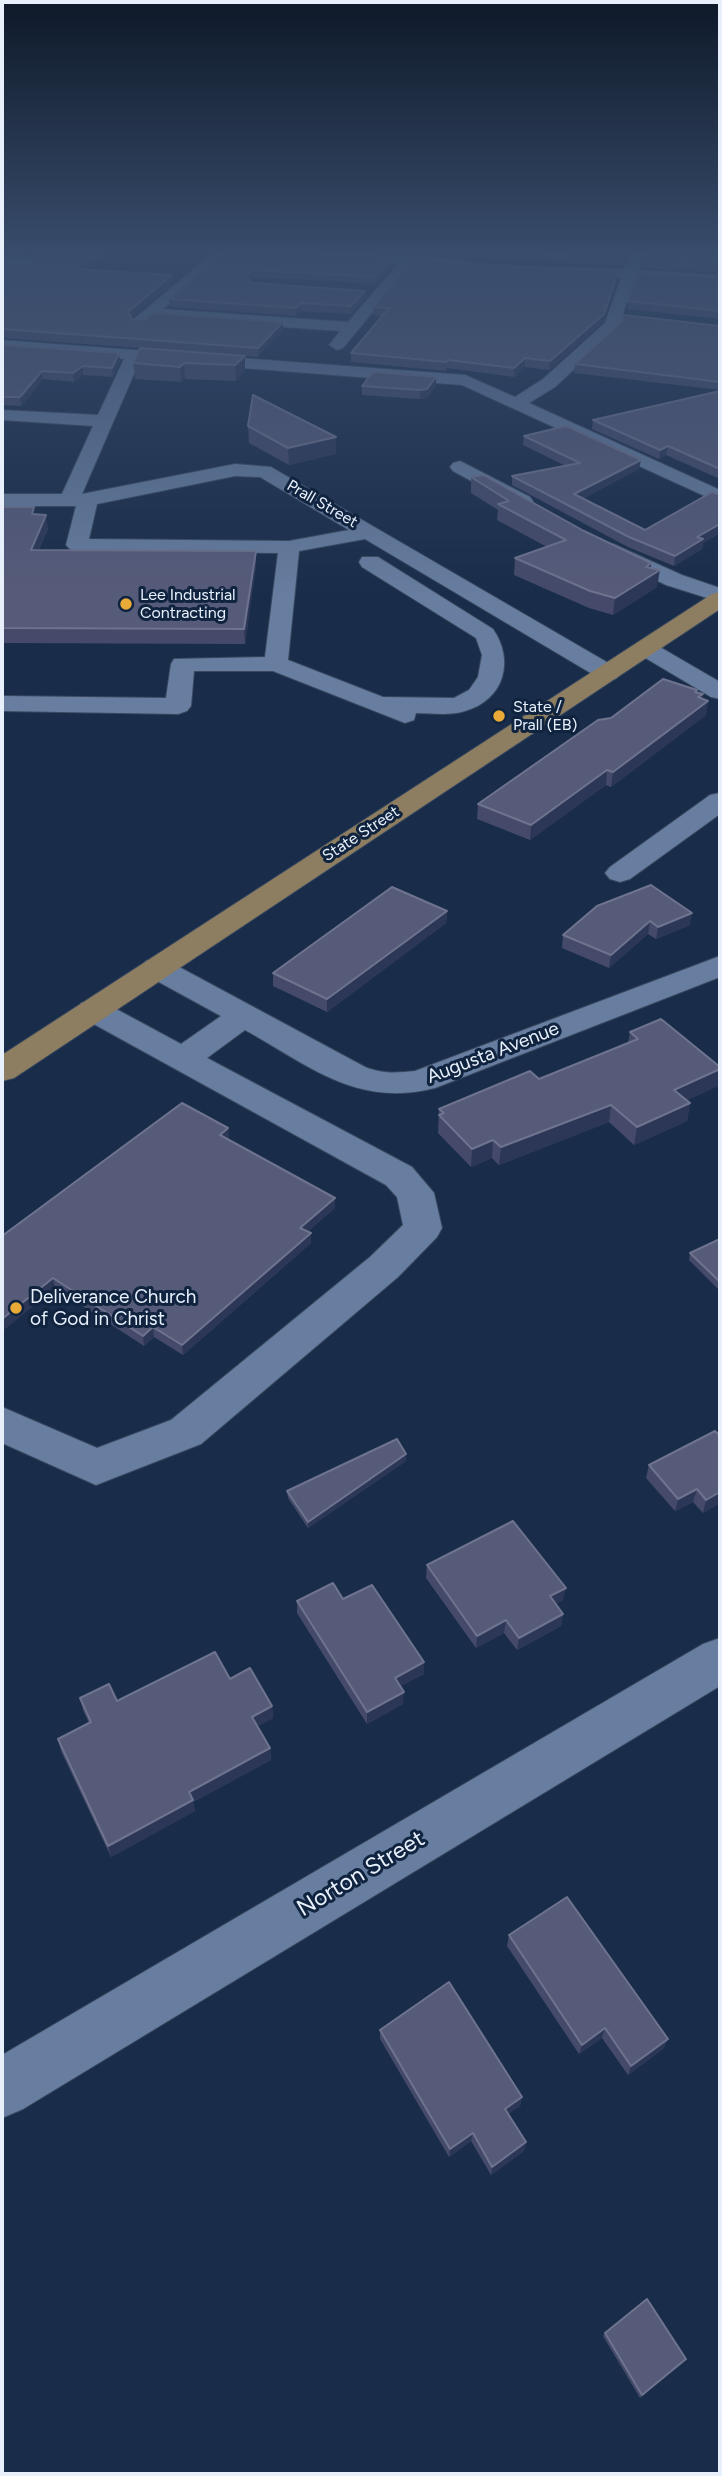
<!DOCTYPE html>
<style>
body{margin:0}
#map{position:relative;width:722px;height:2476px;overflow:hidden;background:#192d4a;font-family:Figtree,sans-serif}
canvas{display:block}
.frame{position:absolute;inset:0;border:4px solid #e8f0fc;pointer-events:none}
</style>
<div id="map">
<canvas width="722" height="2476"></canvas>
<div class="frame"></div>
</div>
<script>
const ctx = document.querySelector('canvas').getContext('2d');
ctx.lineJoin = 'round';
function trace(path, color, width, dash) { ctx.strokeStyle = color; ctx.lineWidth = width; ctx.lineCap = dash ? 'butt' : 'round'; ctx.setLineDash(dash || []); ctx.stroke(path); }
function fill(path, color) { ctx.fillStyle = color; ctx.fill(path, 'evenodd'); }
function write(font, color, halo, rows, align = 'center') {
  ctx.font = font + ' Figtree,sans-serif'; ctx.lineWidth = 6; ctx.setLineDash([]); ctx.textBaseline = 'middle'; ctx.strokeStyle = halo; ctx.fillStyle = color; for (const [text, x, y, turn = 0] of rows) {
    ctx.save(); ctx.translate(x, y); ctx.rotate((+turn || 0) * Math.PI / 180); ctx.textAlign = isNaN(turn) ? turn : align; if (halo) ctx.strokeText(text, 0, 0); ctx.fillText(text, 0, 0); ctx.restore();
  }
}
const minor = new Path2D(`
 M213,253h15l-65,56 185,13 50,-58 -118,-7 -7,-4h75l115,6 7,4 -7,4 -51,-3 -69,84 -6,2 -8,-5 11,-14 -187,-13 -9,7h-10l-3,-3 3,-3z
 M630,253h14l-6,17 82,5v8l-85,-5 -17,50 -63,59 -26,16 191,87v13l-258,-118 -322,-25 -58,134 153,-30 36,3 346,201 3,5 -3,5 -9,2 -9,-2 -234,-139 -66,12 -11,109 95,37 71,1 15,-8 9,-13 4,-22 -6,-17 -114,-71 -3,-5 3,-5h16l115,72c22,32 11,71 -28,82 -15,5 -33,2 -49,2l-2,7 -9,3 -132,-52h-79l-3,35 -4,5 -9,3 -176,-3v-15l164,2 5,-34 3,-5 91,-2 13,-104 -201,-2 -7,-2 -4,-4 10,-39h-74v-12h60l31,-68 -91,-6v-10l96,5 26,-56 -122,-9v-10l463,35 50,22 28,-18 62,-56 16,-45 -56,-4 -7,-4 2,-3 64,2zM235,476l25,1 89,53 -60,11 -200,-2 8,-35z
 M2,257h30l7,4 -7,10 -30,1z
 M460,461l70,36 3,4 -3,4h-14l-63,-34 -3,-4 3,-4z
 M613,544l69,31 38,13v14l-54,-17 -61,-30 -3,-5 3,-5z
 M645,641l8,2 67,39v17l-9,-2 -74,-44 -4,-5 4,-5z
 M720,793v21l-90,65 -10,3 -10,-3 -5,-6 5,-6 100,-72z
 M720,956v21l-285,111c-78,20 -125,-22 -190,-58l-38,28 205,109 22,26 8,35 -5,9 -39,40 -197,167 -105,41 -94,-42v-36l95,41 74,-28 199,-163 33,-32 -6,-28 -11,-12 -305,-168 -4,-7 4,-7 12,-3 12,3 76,41 40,-28 -75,-41 -5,-7 5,-7 11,-3 11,3 197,106c17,7 32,6 50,4z
 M720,1638v48l-697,423 -21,9v-63l701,-411z`);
const major = new Path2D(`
 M720,592v17l-706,469 -12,3v-26l710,-461z`);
trace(minor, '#3a4960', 2);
trace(major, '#3a4960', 2);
fill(minor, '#677ea0');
fill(major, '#8e7e61');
fill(new Path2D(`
 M2,253h108l-24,17 87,13 -41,35 1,2 150,10 -25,27 -13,-1v15l-9,10 -51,-2 -4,3 -46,-3 -2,-16 7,-15 -138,-10v-71l31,-2 5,-7 -6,-4 -30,2z
 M224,253l168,6v7l-16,18 -122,-7 -4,3 3,3 112,8v7l-14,16 -50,-3 -5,5 -126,-9 -1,-8z
 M381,253h247l-6,13z
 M720,253v20l-78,-5v-8z
 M720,278v41l-92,-10v-8z
 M617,279l-14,43 -54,48 -24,-3 -11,10 -67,-9 -1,3 -95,-9v-9l31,-37 -9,-1v-8z
 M720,326v64l-146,-17 1,-9z
 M2,345l118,16 -7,16 -30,-2 -9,7 -31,-3 -22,27 -19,-1z
 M362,386h74l-9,12 -7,1 -58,-4z
 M720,391v88l-54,-24 -7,4 -67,-30 1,-9z
 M248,426l88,11v17l-47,11 -40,-22z
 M524,436l115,33 -57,30 63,31 75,-35v38l-17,10 -1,6 -28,17 -46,-19 -116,-62v-9l54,-10 -43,-21z
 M471,477l180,86v5l6,19 -44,28 -24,-7 -75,-33 1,-17 32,-11 -50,-27 1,-10 -27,-17z
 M2,507l34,8 12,14 -9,21 217,15 -11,79 -243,-1z
 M697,690v2l6,2 -1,5 4,16 -95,72 -5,-2 -76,55 -53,-21 1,-15 133,-86z
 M597,906l93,19 -34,14 -8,-5 -39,34 -47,-20 1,-13z
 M447,911l-1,12 -119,89 -54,-26v-13z
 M630,1032l88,54 -31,14 3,3 -3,18 -53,24 -25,-23 -110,43 -7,-7 -21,9 -33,-34 1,-24 100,-30 25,-10 64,-26z
 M228,1128l1,10 -1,1 107,59v10l-28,24 4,11 -128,112 -29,-18 -10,9 -89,-58 -53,43v-95z
 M720,1239v52l-31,-31 1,-7z
 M715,1431l5,72 -17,10 -10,-11 -18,9 -29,-33 3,-13z
 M406,1461l-98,67 -20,-30 -1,-7z
 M427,1565l136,35 -7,4 7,10 -2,12 -44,24 -13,-17 -28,15 -50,-70z
 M343,1599l81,75 -24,12 3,18 -36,20 -70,-111v-12z
 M230,1679l42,27 1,12 -16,8 13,22 1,12 -78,42 2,9 -84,46 -50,-106 -3,-12 31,-16 -6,-13 -3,-12 37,3z
 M509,1935l155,113 -36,27 -26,-37 -23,16 -72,-108z
 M380,2030l142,67 -2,9 -12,8 16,37 -33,24 -20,-34 -22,16 -69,-118z
 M605,2333l81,26 -46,39 -37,-62z`), '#454a6a');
fill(new Path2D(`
 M99,253h11l-33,23 -1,-7z
 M626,253h2l-6,13 1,-7z
 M392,259v7l-16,18v-7z
 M254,270v7l-9,6 -1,-7z
 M618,272l-1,7 -14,43 -54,48 1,-9z
 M172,275l1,8 -44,37 -1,-8z
 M365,291v7l-14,16v-8z
 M301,303v8l-5,5v-8z
 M283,322v8l-25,27v-9z
 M119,353l1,8 -7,16 -1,-9z
 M245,356v15l-9,10 -1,-16z
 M525,358v9l-11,10v-9z
 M184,363l1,16 -4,3 -1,-15z
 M83,366v9l-9,7 -1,-9z
 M42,371l1,8 -22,27 -1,-9z
 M436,377v9l-9,12 -7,1v-9z
 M336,437v17l-47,11 -1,-17z
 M668,446l-2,9 -7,4 1,-9z
 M641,460l-2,9 -66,35 1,-10z
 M46,515l2,14 -15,35 -2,-14z
 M720,524v9l-17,10 -1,6 -28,17 1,-10 22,-19z
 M256,551v14l-11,79 -1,-15z
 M651,563l-1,13 10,-6 -3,17 -44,28 2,-17 31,-31z
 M703,694l-2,12 7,-5 -2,14 -95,72 2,-15z
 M607,770l-1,15 -76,55 1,-15z
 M447,911l-1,12 -119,89v-13z
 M692,913l-2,12 -34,14 2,-12z
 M650,921l-2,13 -39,34 2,-13z
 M720,1069l-2,17 -47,22 3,-18z
 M690,1103l-3,18 -53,24 3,-18z
 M611,1105l-2,17 -110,43 2,-18z
 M228,1128l1,10 -8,7 -1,-10z
 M493,1140l-1,18 -21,9 1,-18z
 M335,1198v10l-34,30 -1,-10z
 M311,1233v10l-128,112 -1,-10z
 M53,1278l2,10 -53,43v-12z
 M153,1327l1,10 -10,9 -1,-10z
 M406,1454v7l-98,67v-6z
 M697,1489l-4,13 -18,9 3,-12z
 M720,1492v11l-17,10 3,-13z
 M566,1588l-3,12 -15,9 2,-13z
 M563,1614l-2,12 -44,24 2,-12z
 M506,1620l-2,13 -28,15 1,-12z
 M424,1662v12l-30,16 1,-12z
 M404,1692l-1,12 -36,20v-12z
 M272,1706l1,12 -20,11 -1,-12z
 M270,1748l1,12 -78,42 2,9 -84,46 -3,-11 81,-54z
 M605,2028l-3,10 -23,16 3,-9z
 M668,2039l-4,9 -36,27 3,-9z
 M522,2097l-2,9 -17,12 2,-9z
 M473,2133l-2,8 -22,16 1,-8z
 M526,2142l-2,9 -33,24 1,-8z
 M686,2359l-3,3 -43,36 2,-3z`), '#2c3757');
const building = new Path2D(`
 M40,253h59l-23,16 96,6 -44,37 5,8 12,-1 8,-6 130,9 -25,26 -256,-19v-62l31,-2 8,-12z
 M224,253h60l108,6 -16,18 -122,-7 -10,6 9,7 112,8 -14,15 -50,-3 -5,5 -127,-9z
 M510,253h116l-3,6z
 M645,253h75v12l-78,-5z
 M412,260l206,12 -14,42 -54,47 -25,-3 -11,10 -66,-8 -2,2 -95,-9 38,-45 -16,-1z
 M638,273l82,5v33l-92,-10z
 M624,315l96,11v56l-145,-18 46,-42z
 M2,345l117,8 -7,15 -29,-2 -10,7 -31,-2 -22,26h-18z
 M140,348l105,8 -10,9 -51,-2 -4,4 -47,-4z
 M373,372l63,5 -9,12 -7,1 -58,-4z
 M720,391v78l-52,-23 -8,4 -67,-30z
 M253,395l83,42 -48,11 -40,-22z
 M566,426l75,34 -67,34 71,36 67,-38 8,3v29l-23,13 6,2 -28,17 -46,-19 -117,-61 68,-13 -56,-27z
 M483,475l101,56 67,32 -5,4 14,3 -45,28 -25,-7 -75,-33 51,-18 -68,-36 11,-3 -38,-24z
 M2,507h32l-2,7 14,1 -15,35 225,1 -12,78 -242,-1z
 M663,679l34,11 -2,2 8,2 -5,3 10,4 -95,71 -6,-2 -76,55 -53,-21 120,-84 13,-2z
 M651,885l41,28 -34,14 -8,-6 -39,34 -48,-20 34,-29z
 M392,887l55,24 -120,88 -54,-26z
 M661,1019l59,48v2l-46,21 16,13 -53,24 -26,-22 -110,42 -8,-7 -21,9 -33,-34 5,-2 -5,-4 91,-38 9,8 99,-40 -8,-7z
 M182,1103l46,25 -8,7 115,63 -35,30 11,5 -129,112 -29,-18 -10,9 -90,-58 -51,41v-83z
 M720,1239v43l-30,-29z
 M715,1431l5,5v56l-14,8 -9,-11 -19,10 -29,-34z
 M397,1439l9,15 -98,68 -21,-31z
 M513,1521l53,67 -16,8 13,18 -44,24 -13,-18 -29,16 -50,-71z
 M333,1583l10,16 29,-14 52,77 -29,16 9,14 -37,20 -70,-111z
 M215,1652l15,27 20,-11 22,38 -20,11 18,31 -81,44 4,8 -85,46 -50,-107 33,-17 -11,-24 29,-14 8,17z
 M567,1897l101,142 -37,27 -26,-38 -23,17 -73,-110z
 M449,1982l73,115 -17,12 21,33 -34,25 -19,-34 -23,16 -70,-119z
 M647,2299l39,60 -44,36 -37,-62z`);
fill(building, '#575b7a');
trace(building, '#6e738e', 2);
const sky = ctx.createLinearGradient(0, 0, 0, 599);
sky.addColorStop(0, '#0e1929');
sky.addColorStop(0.42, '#384c6b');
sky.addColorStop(1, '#384c6b00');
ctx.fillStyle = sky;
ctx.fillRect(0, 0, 722, 599);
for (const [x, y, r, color] of [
 [126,604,7,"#e9aa38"],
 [499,716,7,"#e9aa38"],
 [16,1308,7,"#e9aa38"]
]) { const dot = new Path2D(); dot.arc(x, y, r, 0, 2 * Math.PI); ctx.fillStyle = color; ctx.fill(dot); trace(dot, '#10233f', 2.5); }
write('16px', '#e8f0fc', '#10233f', [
 ["Prall Street",322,504,30],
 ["State Street",361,834,-33]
]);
write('16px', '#e8f0fc', '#10233f', [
 ["Lee Industrial",140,595],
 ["Contracting",140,613],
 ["State /",513,707],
 ["Prall (EB)",513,725]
], 'left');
write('19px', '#e8f0fc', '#10233f', [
 ["Augusta Avenue",493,1053,-21]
]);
write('19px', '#e8f0fc', '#10233f', [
 ["Deliverance Church",30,1297],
 ["of God in Christ",30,1319]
], 'left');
write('23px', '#e8f0fc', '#10233f', [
 ["Norton Street",361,1874,-31]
]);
</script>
